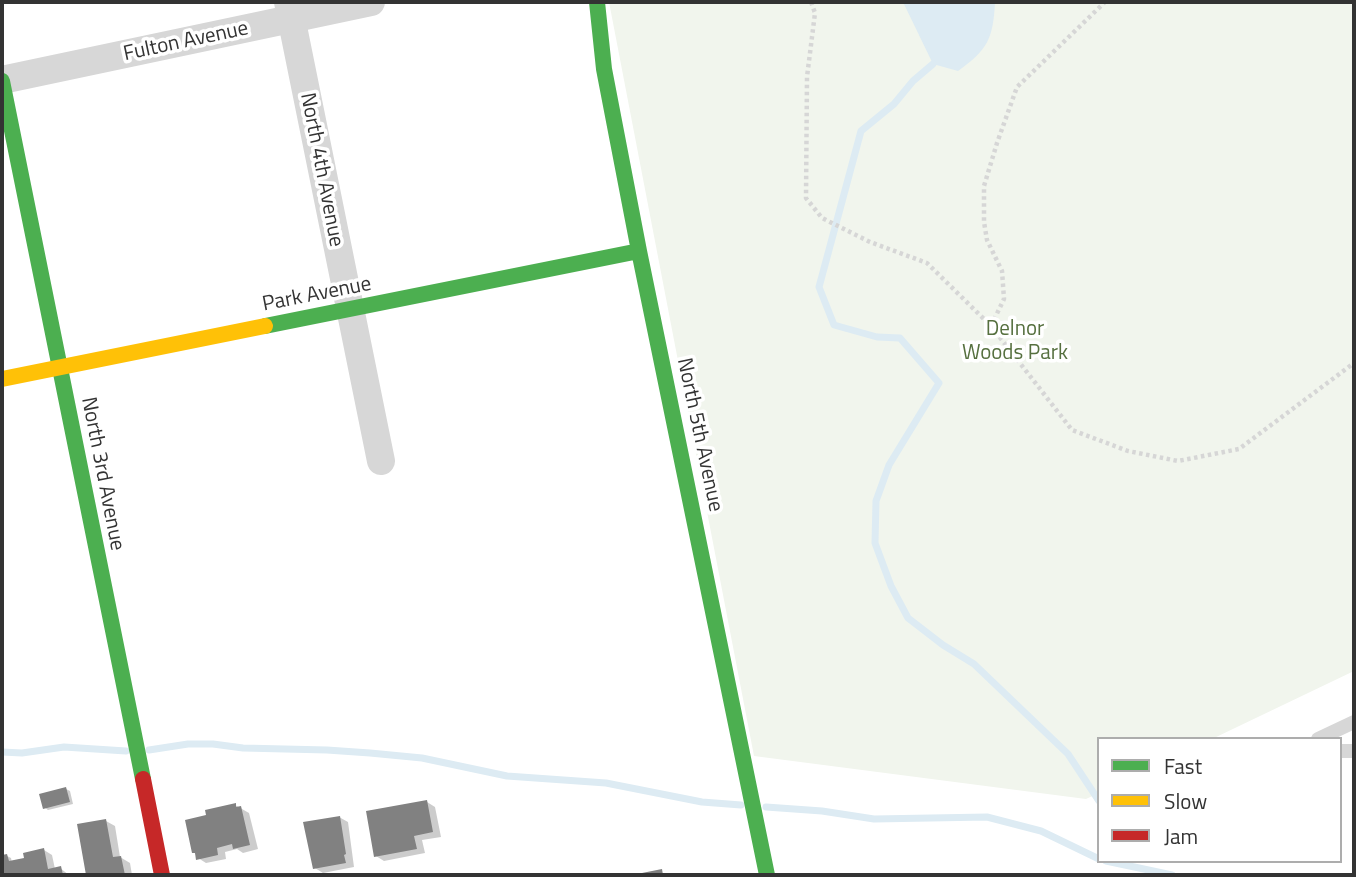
<!DOCTYPE html>
<style>
body{margin:0}
#map{position:relative;width:1356px;height:877px;overflow:hidden;background:#fff;font-family:"Titillium Web",sans-serif}
canvas{display:block}
.frame{position:absolute;inset:0;border:4px solid #333;pointer-events:none}
.legend{position:absolute;left:1097px;top:737px;width:245px;height:126px;box-sizing:border-box;background:#fff;border:2px solid #adadad;margin:0;padding:9px 12px;list-style:none;font-size:21px;color:#333}
.legend li{display:flex;align-items:center;gap:14px;height:35px}
.legend b{width:35px;border:2px solid #adadad}
</style>
<div id="map">
<canvas width="1356" height="877"></canvas>
<div class="frame"></div>
<ul class="legend">
<li><b style="height:9px;background:#4caf50"></b>Fast</li>
<li><b style="height:9px;background:#ffc107"></b>Slow</li>
<li><b style="height:9px;background:#c62828"></b>Jam</li>
</ul>
</div>
<script>
const ctx = document.querySelector('canvas').getContext('2d');
ctx.lineJoin = 'round';
function fill(path, color) { ctx.fillStyle = color; ctx.fill(path, 'evenodd'); }
function trace(path, color, width, dash) { ctx.strokeStyle = color; ctx.lineWidth = width; ctx.lineCap = dash ? 'butt' : 'round'; ctx.setLineDash(dash || []); ctx.stroke(path); }
function write(font, color, halo, rows, align = 'center') {
  ctx.font = font + ' "Titillium Web",sans-serif'; ctx.lineWidth = 7; ctx.setLineDash([]); ctx.textBaseline = 'middle'; ctx.strokeStyle = halo; ctx.fillStyle = color; for (const [text, x, y, turn = 0] of rows) {
    ctx.save(); ctx.translate(x, y); ctx.rotate((+turn || 0) * Math.PI / 180); ctx.textAlign = isNaN(turn) ? turn : align; if (halo) ctx.strokeText(text, 0, 0); ctx.fillText(text, 0, 0); ctx.restore();
  }
}
fill(new Path2D(`
 M609,2h745v669l-142,68h-113v54l-13,6 -332,-43z`), '#f1f5ed');
fill(new Path2D(`
 M903,2h92c-2,37 -7,47 -37,69l-25,-7z`), '#ddebf3');
fill(new Path2D(`
 M66,789l4,2 3,13 -25,6 -4,-3z
 M427,802l8,5 6,30 -19,3 3,13 -41,8 -8,-5z
 M235,805l14,8 9,36 -15,4 -6,-4 -12,3 1,7 -20,4 -8,-5 -4,-6 14,-36z
 M339,817l9,5 6,45 -31,6 -8,-5z
 M106,821l9,5 5,31 10,6 2,12h-44l-9,-49z
 M44,850l8,5 3,14 5,-1 9,7h-67v-18l5,-1 4,2 1,5 14,-3z`), '#0003');
trace(new Path2D(`
 M933,64l-20,17 -19,23 -33,27 -42,156 15,38 43,12 23,1 39,45 -50,82 -13,36 -1,42 16,43 17,32 35,27 31,19 94,90 31,47
 M149,750l39,-6h25l30,4 84,2 43,3 52,5 85,18 99,7 96,19 39,3
 M2,752l20,1 42,-6 62,4
 M766,807l56,4 52,8 113,-2 54,14 58,28
 M1106,861l66,14`), '#ddebf3', 7);
fill(new Path2D(`
 M66,787l4,15 -27,7 -4,-15z
 M427,800l6,32 -19,4 3,13 -43,8 -8,-46z
 M236,803v4l5,-1 9,39 -17,4 -1,-5 -15,4 1,7 -22,5 -1,-7h-3l-7,-33 21,-5 -1,-5z
 M340,816l6,38 -2,1 2,8 -33,6 -10,-47z
 M106,819l7,38 8,-1 4,19h-39l-9,-51z
 M44,848l4,21 13,-3 2,9h-61v-20l5,-1 2,7 15,-3 -1,-5z
 M662,869l1,6h-26v-1z`), '#818181');
trace(new Path2D(`
 M811,2l4,11 -8,64 -1,121 16,20 48,24 57,21 64,63 81,104 56,21 50,10 61,-12 115,-86
 M991,326l13,-27 -2,-28 -15,-31 -3,-18v-36l13,-43 20,-56 88,-85`), '#d6d6d6', 4.5, [3.5, 3.5]);
trace(new Path2D(`
 M1318,739l36,-17
 M1340,751h14`), '#d7d7d7', 14);
trace(new Path2D(`
 M288,2l93,459
 M2,80l369,-78`), '#d7d7d7', 28);
trace(new Path2D(`
 M597,2l7,67 35,182 128,624
 M2,81l141,698
 M265,326l374,-75`), '#4caf50', 16);
trace(new Path2D(`
 M2,379l263,-53`), '#ffc107', 16);
trace(new Path2D(`
 M143,779l19,96`), '#c62828', 16);
write('21px', '#333', '#fff', [
 ["Fulton Avenue",186,42,-12],
 ["North 4th Avenue",321,170,79],
 ["Park Avenue",317,295,-11],
 ["North 5th Avenue",699,435,78],
 ["North 3rd Avenue",102,474,79]
]);
write('21px', '#56703f', '#fff', [
 ["Delnor",1015,330],
 ["Woods Park",1015,354]
]);
</script>
